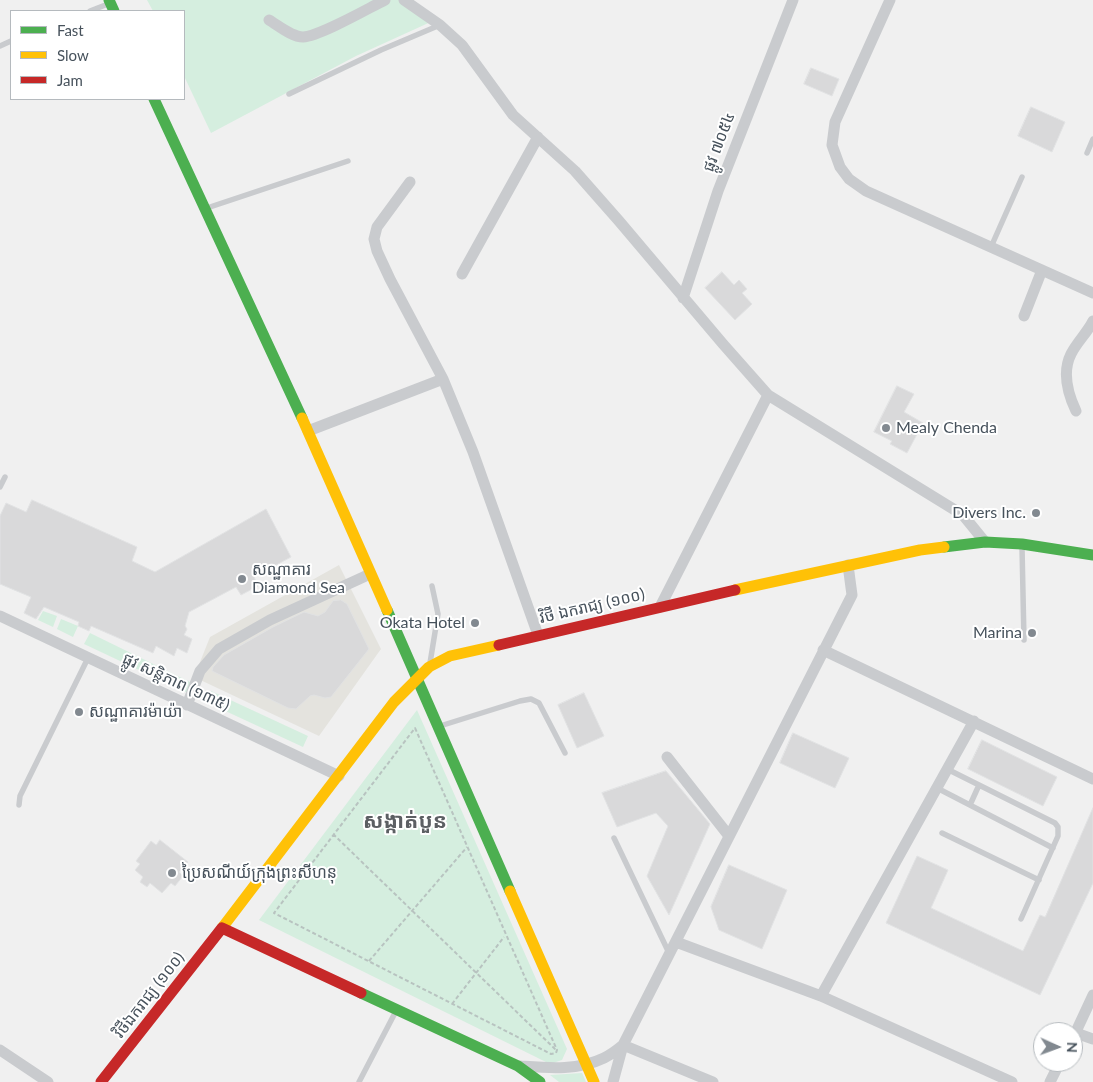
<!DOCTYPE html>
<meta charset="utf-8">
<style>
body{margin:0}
#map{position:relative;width:1093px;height:1082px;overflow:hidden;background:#f0f0f0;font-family:Lato,sans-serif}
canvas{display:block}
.legend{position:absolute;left:10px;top:10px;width:175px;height:90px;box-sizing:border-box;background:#fff;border:1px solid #b5babe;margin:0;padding:6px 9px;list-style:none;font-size:15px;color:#47525c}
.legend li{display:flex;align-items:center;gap:10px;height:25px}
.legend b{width:25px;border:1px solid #b5babe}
.north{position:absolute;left:1033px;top:1022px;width:50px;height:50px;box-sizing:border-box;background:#fff;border:1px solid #b5babe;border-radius:50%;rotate:92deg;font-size:14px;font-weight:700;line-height:20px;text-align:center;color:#47525c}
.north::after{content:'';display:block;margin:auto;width:18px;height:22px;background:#828990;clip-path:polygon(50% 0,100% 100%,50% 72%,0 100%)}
</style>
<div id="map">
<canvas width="1093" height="1082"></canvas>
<ul class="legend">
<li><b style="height:6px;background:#4caf50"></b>Fast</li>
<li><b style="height:6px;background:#ffc107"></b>Slow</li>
<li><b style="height:6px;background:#c62828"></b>Jam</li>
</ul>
<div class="north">N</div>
</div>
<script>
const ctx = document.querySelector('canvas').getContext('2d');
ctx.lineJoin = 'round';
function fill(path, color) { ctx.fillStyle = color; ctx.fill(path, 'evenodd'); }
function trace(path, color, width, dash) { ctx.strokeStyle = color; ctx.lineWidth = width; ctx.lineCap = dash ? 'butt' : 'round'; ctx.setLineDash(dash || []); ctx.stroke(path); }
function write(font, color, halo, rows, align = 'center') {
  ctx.font = font + ' Lato,"Noto Sans Khmer",sans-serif'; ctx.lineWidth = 4; ctx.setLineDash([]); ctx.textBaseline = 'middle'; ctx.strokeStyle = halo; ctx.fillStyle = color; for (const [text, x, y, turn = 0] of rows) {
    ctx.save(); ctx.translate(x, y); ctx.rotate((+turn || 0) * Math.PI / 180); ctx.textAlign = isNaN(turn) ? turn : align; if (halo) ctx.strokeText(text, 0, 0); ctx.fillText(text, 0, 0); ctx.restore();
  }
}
fill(new Path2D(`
 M339,565l42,84 -62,87 -125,-59 16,-40z`), '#e4e3de');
fill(new Path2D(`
 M147,0h266l22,20 -79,36 -145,77 -27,-57v-65h-31z
 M43,611l14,5 -4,11 -15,-7z
 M61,619l17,7 -5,11 -16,-8z
 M90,633l102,50 -4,10 -104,-49z
 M211,691l97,45 -5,11 -97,-45z
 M417,710l150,339 -5,11 -12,4 -291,-144z
 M582,1073l4,9h-27l-9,-7z`), '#d5eedf');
const building = new Path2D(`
 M811,68l28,11 -7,17 -28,-12z
 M1031,107l34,15 -13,30 -34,-16z
 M722,272l12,13 5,-5 8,9 -5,4 10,11 -17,16 -30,-32z
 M897,386l17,8 -10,18 19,11 -16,30 -17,-9 2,-3 -18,-9z
 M32,500l105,47 -5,14 23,11 111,-63 25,48 -37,20 4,9 -17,9 -5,-8 -47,25 -4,14 2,3 -3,6 8,4 -5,14 -10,-5 -3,8 -18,-10 -3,7 -62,-27 -2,5 -11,-5 1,-4 -35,-15 -8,12 -12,-6 7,-16 -31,-13v-68l6,-13 20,9z
 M341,600l6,4 22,45 -38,48 -6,1 -11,-3 -4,1 -14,13 -8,-1 -76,-37 1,-4 11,-12 49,-28 31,-15 14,4 7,-4 8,-11z
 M584,693l20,43 -27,12 -19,-43z
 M793,733l56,25 -14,30 -55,-25z
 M982,740l75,37 -14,29 -75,-37z
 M666,771l44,53 -41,91 -22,-39 21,-50 -12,-13 -39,14 -15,-34z
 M1093,808v75l-53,112 -154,-72 31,-67 31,14 -17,38 92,43 17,-36 5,2z
 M160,840l28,22 -9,10 4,4 -8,10 -4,-3 -9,10 -12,-10 -3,4 -7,-5 3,-5 -8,-7 5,-6 -4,-3 15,-20 5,4z
 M729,865l58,25 -25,59 -43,-19 -8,-23z`);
fill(building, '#d9d9da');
trace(building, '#e1e2e3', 1);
trace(new Path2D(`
 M415,728l142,322 -1,3 -5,1 -277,-141z
 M333,834l224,217
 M369,961l98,-114
 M452,1004l52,-67`), '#b8c3c0', 2, [4, 2.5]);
trace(new Path2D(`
 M90,11l18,-7
 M0,46l11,-5
 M289,94l92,-44 59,-25
 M1087,153l6,-14
 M207,208l141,-47
 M991,247l31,-70
 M0,487l5,-10
 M1022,547l2,93
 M430,663l8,-49 -6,-28
 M440,726l80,-25 11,-2 8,4 26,50
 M947,769l108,54 3,4v9l-37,83
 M937,788l116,60
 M19,805l1,-9 68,-138
 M970,805l9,-20
 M942,833l97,47
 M614,838l55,115
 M359,1082l37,-71`), '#c9cbce', 5.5);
trace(new Path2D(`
 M404,0l36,25 22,20 51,70 62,56 44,50 104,123 45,51 195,120 22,27
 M890,0l-55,122 -3,23 8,22 9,12 17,12 227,102
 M269,20c10,6 23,17 34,17 17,-1 64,-28 82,-37
 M410,182l-33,45 -3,12 3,12 13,28 53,100 30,73 65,183
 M462,274l76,-137
 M683,298l35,-107 75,-191
 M1024,316l18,-46
 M1076,411c-8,-17 -14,-39 -5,-57 6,-12 16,-21 22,-33
 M308,431l135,-52
 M660,607l108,-212
 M0,616l339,160
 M823,650l270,129
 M187,705l13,-34 19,-22 51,-29 100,-46
 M667,757l62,79
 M676,942l145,54 191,86
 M821,996l153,-275
 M1076,1033l17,6
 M1073,1038l20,-43
 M0,1050l48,32
 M520,1066c28,2 57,5 84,-8 6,-3 13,-8 19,-13l90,37
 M613,1082l10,-37 229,-450 -4,-30
 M1050,1082l10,-20`), '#c9cbce', 11);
trace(new Path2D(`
 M109,0l5,11
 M154,99l148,319
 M944,547l41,-5 37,2 71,11
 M387,610l123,281
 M361,993l157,73 22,16`), '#4caf50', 11);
trace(new Path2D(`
 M302,418l85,192
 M735,590l185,-40 24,-3
 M510,891l84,191
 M222,928l172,-226 35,-35 21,-11 49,-11`), '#ffc107', 11);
trace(new Path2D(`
 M499,645l236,-55
 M101,1082l121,-154 139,65`), '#c62828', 11);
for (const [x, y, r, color] of [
 [886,428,5,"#828990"],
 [1036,513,5,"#828990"],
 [242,579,5,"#828990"],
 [475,623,5,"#828990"],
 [1032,633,5,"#828990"],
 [79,712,5,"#828990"],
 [172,873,5,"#828990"]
]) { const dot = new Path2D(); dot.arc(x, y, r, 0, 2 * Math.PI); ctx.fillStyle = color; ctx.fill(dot); trace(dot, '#fff', 2); }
write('16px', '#47525c', '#fff', [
 ["ផ្លូវ ៧០៥៤",719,142,-69],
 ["វិថី ឯករាជ្យ (១០០)",592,606,-13],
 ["ផ្លូវ សន្តិភាព (១៣៥)",176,682,25],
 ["វិថីឯករាជ្យ (១០០)",149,995,-52]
]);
write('16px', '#47525c', '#fff', [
 ["Mealy Chenda",896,428],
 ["Divers Inc.",1026,513,"right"],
 ["សណ្ឋាគារ",252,570],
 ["Diamond Sea",252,588],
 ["Okata Hotel",465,623,"right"],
 ["Marina",1022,633,"right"],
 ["សណ្ឋាគារម៉ាយ៉ា",89,712],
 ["ប្រៃសណីយ៍ក្រុងព្រះសីហនុ",182,873]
], 'left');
write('bold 21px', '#5c5f63', '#fff', [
 ["សង្កាត់បួន",405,821]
]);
</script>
